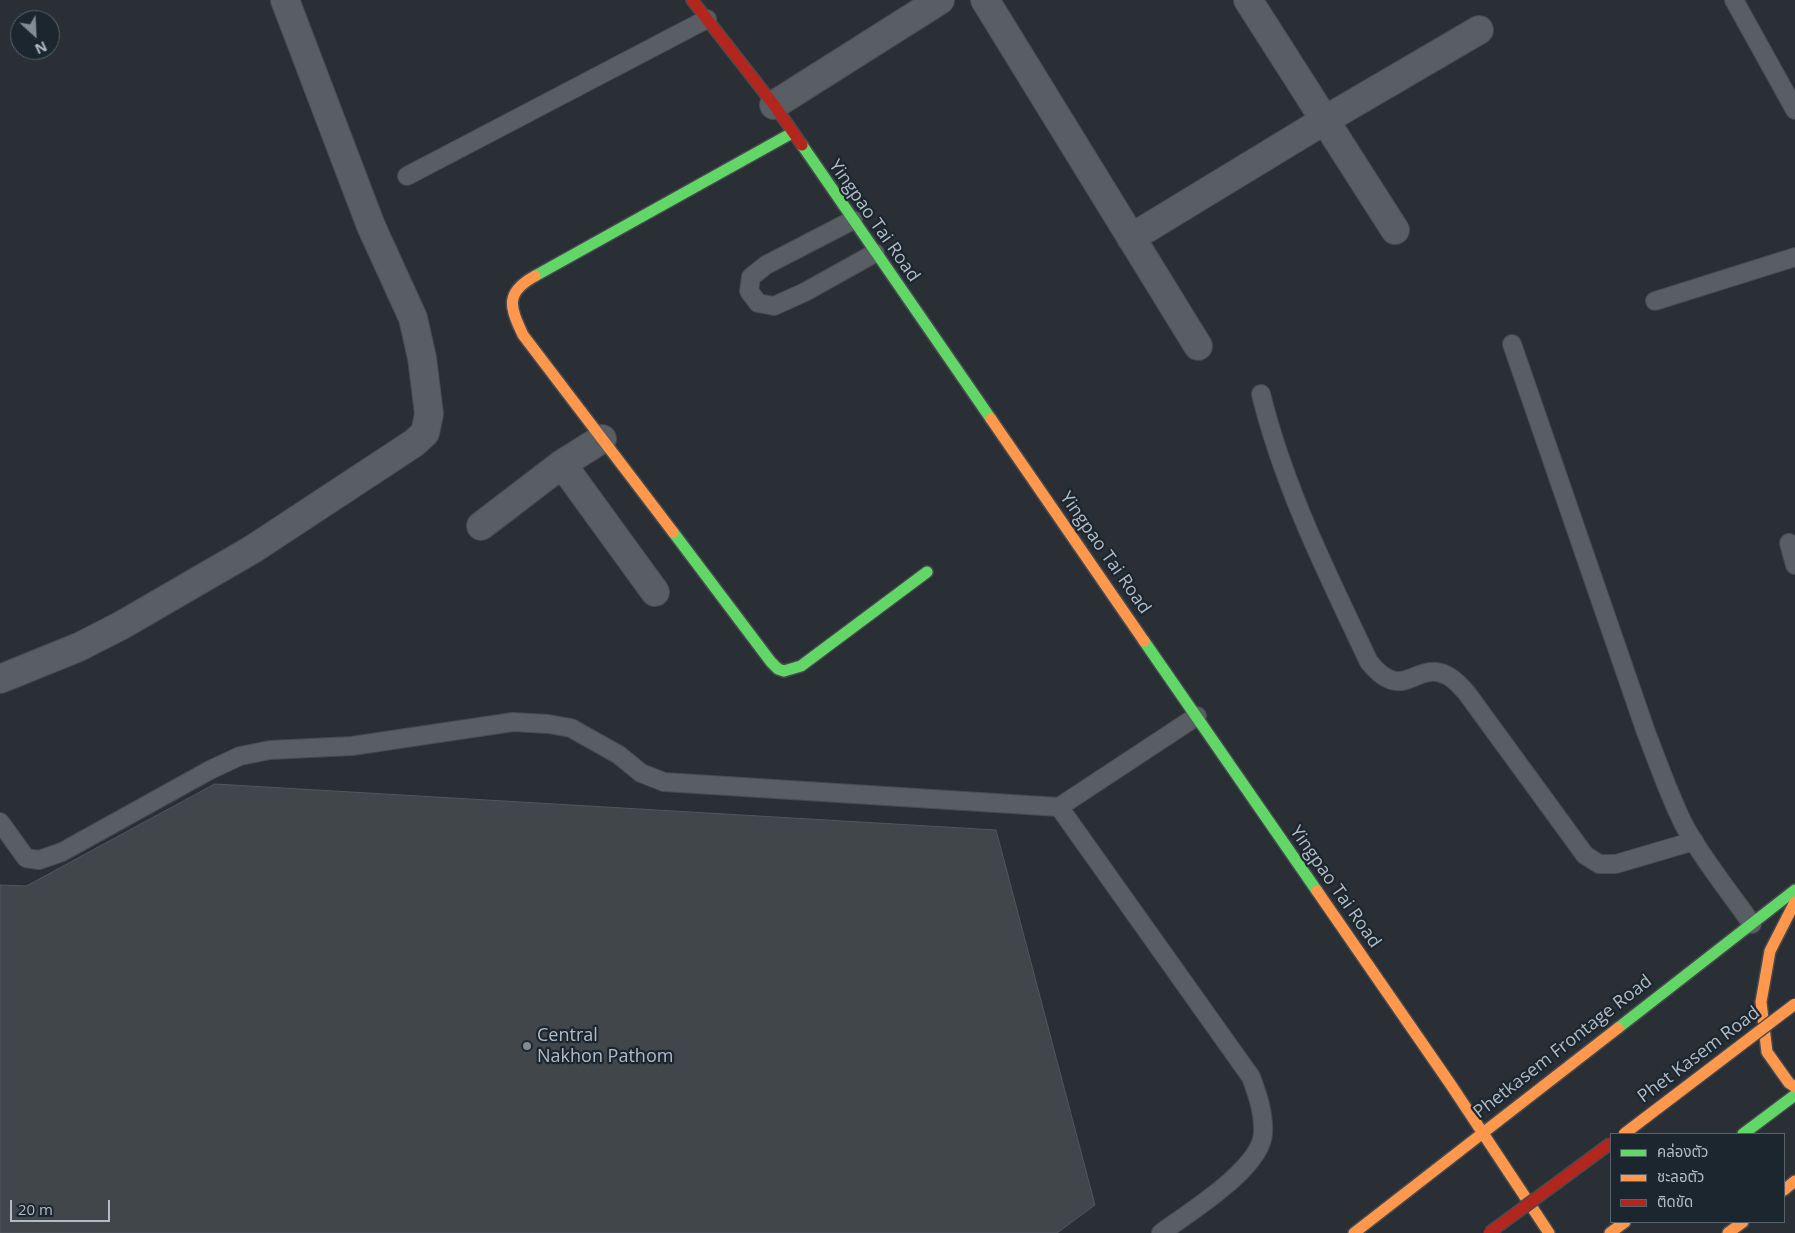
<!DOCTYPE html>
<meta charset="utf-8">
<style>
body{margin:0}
#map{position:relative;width:1795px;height:1233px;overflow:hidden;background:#292f35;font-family:"Open Sans","Noto Sans Thai",sans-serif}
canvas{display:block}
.legend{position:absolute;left:1610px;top:1133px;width:175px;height:90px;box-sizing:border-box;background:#1c262f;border:1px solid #58626b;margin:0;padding:6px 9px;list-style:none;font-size:15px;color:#b3bcc6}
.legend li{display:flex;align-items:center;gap:10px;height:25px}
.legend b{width:25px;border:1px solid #58626b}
.north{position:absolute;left:10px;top:10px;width:50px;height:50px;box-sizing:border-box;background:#1c262f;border:1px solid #58626b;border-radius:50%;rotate:155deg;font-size:14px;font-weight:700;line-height:20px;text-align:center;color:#b3bcc6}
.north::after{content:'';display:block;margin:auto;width:18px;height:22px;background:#838b93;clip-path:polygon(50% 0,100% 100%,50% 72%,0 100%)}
.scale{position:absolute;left:10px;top:1200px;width:100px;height:22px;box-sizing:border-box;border:2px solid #b3bcc6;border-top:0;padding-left:6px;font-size:15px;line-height:18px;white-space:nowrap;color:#b3bcc6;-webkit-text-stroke:4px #1c262f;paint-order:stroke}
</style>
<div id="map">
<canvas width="1795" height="1233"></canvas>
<ul class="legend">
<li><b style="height:6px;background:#63d668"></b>คล่องตัว</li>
<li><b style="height:6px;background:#ff974d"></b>ชะลอตัว</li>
<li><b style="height:6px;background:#b3261e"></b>ติดขัด</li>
</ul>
<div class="north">N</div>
<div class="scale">20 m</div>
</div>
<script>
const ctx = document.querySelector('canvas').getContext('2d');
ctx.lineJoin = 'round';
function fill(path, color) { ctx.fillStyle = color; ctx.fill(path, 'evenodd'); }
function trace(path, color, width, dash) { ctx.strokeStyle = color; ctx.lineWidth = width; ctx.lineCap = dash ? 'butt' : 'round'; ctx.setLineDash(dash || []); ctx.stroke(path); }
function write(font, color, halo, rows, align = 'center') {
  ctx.font = font + ' "Open Sans",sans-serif'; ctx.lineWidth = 4.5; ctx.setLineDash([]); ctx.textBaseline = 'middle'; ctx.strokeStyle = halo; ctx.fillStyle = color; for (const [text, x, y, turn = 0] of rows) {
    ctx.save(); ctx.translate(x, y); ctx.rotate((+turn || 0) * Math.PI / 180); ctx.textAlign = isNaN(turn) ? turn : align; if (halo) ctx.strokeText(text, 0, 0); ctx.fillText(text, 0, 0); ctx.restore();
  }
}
const building = new Path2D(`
 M215,784l781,46 99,375 -38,28h-1057v-348l26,1z`);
fill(building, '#41464b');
trace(building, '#50565d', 1);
const lane = new Path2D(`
 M1734,0l61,110
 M407,176l300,-157
 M853,220l-87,45 -15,12 -2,14 9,12 16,3 31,-14 70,-39
 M1655,301l140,-44
 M1512,344l134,388c12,31 23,63 38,93 19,35 45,66 68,99
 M1261,394c23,94 67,181 108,268 35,43 46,-2 77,13 8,3 14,11 20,17l119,163 14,9h17l78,-23
 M1789,543l6,22
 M1059,807l192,270c7,19 13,36 12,56 -1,35 -75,80 -102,100
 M0,822l26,36 13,2 23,-8 148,-82 30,-14 30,-6 82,-4 161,-24 35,2 23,4 48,27 22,18 23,9 395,25 138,-91`);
const street = new Path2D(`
 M985,0l213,346
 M1248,0l147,230
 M774,105l166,-105
 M1131,238l194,-118 154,-90
 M562,464l93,128
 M481,526l81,-62 40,-25
 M0,679l79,-32 43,-22 131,-76 161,-106 11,-10 4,-19 -7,-56 -9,-40 -42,-92 -86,-226`);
const fast = new Path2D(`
 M802,145l189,274
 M535,276l257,-143
 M673,532l98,130 7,7 6,2 17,-5 126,-94
 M1144,641l173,250
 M1618,1028l177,-138
 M1743,1134l52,-39`);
const slow = new Path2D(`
 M535,276c-31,17 -25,31 -12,59l150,197
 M991,419l153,222
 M1317,891l134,194 98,148
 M1795,902l-25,49 -9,51 6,50 22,31 6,4
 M1784,1190l11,-9
 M1354,1233l264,-205
 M1610,1233l15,-11
 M1728,1233l15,-11`);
const jam = new Path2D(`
 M692,0l82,105 28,40`);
trace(lane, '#464b50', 20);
trace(street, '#464b50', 30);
trace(fast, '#464b50', 14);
trace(slow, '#464b50', 14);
trace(jam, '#464b50', 14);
trace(lane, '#585e63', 18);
trace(street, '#585e63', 28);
trace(fast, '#63d668', 11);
trace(slow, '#ff974d', 11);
trace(jam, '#b3261e', 11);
const slowBridge = new Path2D(`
 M1624,1134l171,-130`);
const jamBridge = new Path2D(`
 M1489,1233l122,-90`);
trace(slowBridge, '#454b51', 14, []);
trace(jamBridge, '#454b51', 14, []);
trace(slowBridge, '#ff974d', 11);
trace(jamBridge, '#b3261e', 11);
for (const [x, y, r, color] of [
 [527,1046,5,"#838b93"]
]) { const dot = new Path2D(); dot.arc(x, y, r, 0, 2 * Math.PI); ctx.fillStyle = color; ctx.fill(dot); trace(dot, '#1c262f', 2); }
write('18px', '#b3bcc6', '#1c262f', [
 ["Yingpao Tai Road",874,221,55],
 ["Yingpao Tai Road",1105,553,55],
 ["Yingpao Tai Road",1335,887,55],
 ["Phetkasem Frontage Road",1563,1047,-38],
 ["Phet Kasem Road",1699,1055,-37]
]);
write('18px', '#b3bcc6', '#1c262f', [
 ["Central",537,1036],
 ["Nakhon Pathom",537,1057]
], 'left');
</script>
